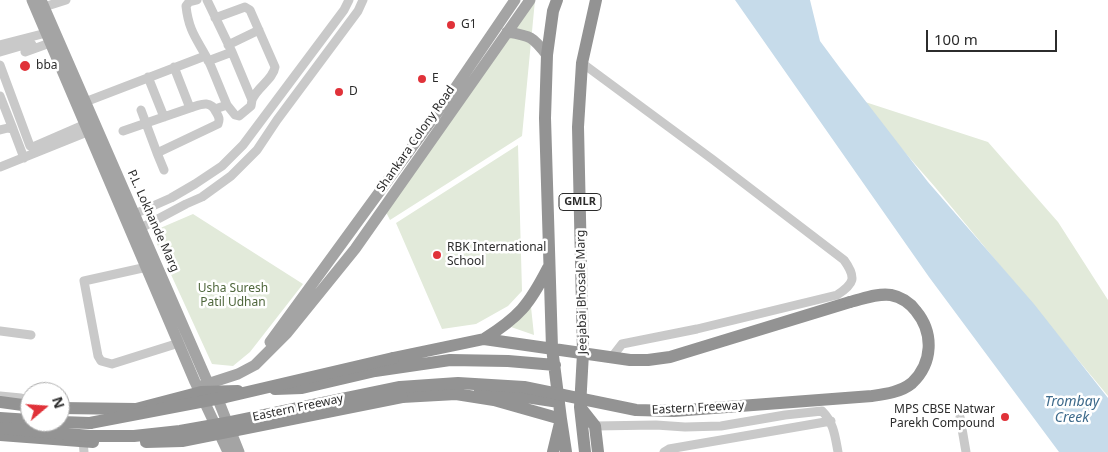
<!DOCTYPE html>
<style>
body{margin:0}
#map{position:relative;width:1108px;height:452px;overflow:hidden;background:#fff;font-family:"Noto Sans",sans-serif}
canvas{display:block}
.north{position:absolute;left:20px;top:382px;width:50px;height:50px;box-sizing:border-box;background:#fff;border:1px solid #ababab;border-radius:50%;rotate:72deg;font-size:14px;font-weight:700;line-height:20px;text-align:center;color:#2c2c2c}
.north::after{content:'';display:block;margin:auto;width:18px;height:22px;background:#e03239;clip-path:polygon(50% 0,100% 100%,50% 72%,0 100%)}
.scale{position:absolute;left:926px;top:30px;width:131px;height:22px;box-sizing:border-box;border:2px solid #2c2c2c;border-top:0;padding-left:6px;font-size:15px;line-height:18px;white-space:nowrap;color:#2c2c2c;-webkit-text-stroke:4px #fff;paint-order:stroke}
</style>
<div id="map">
<canvas width="1108" height="452"></canvas>
<div class="north">N</div>
<div class="scale">100 m</div>
</div>
<script>
const ctx = document.querySelector('canvas').getContext('2d');
ctx.lineJoin = 'round';
function fill(path, color) { ctx.fillStyle = color; ctx.fill(path, 'evenodd'); }
function trace(path, color, width, dash) { ctx.strokeStyle = color; ctx.lineWidth = width; ctx.lineCap = dash ? 'butt' : 'round'; ctx.setLineDash(dash || []); ctx.stroke(path); }
function write(font, color, halo, rows, align = 'center') {
  ctx.font = font + ' "Noto Sans",sans-serif'; ctx.lineWidth = 5; ctx.setLineDash([]); ctx.textBaseline = 'middle'; ctx.strokeStyle = halo; ctx.fillStyle = color; for (const [text, x, y, turn = 0] of rows) {
    ctx.save(); ctx.translate(x, y); ctx.rotate((+turn || 0) * Math.PI / 180); ctx.textAlign = isNaN(turn) ? turn : align; if (halo) ctx.strokeText(text, 0, 0); ctx.fillText(text, 0, 0); ctx.restore();
  }
}
fill(new Path2D(`
 M535,0l-13,136 -132,84 -6,-12z
 M859,100l129,42 70,80 50,78v96l-173,-209z
 M518,145l4,146 -14,15 -32,18 -34,5 -46,-106z
 M193,214l110,70 -53,68 -17,14 -21,-2 -55,-120 1,-15z
 M531,307l3,28 -23,-8z`), '#e2eada');
fill(new Path2D(`
 M735,0h75l10,41 20,27 88,114 106,122 74,94v54h-49l-130,-175z`), '#c6dbea');
trace(new Path2D(`
 M197,0l-8,2 -3,4c3,28 13,35 24,58 6,14 11,27 17,41
 M207,0l25,52 20,48 -1,6 -12,10 -4,-1 -8,-10 -12,4
 M44,7l22,-7
 M215,18l30,-11 5,3 25,57c-2,13 -18,20 -23,33
 M0,45l46,-12
 M228,45l31,-15
 M0,52l31,-9 3,5
 M25,52l25,-9
 M208,61l24,-9
 M582,63l130,96 132,101c13,18 10,24 -7,35l-140,34 -75,15 -10,13
 M0,65l30,81 3,1 53,-23
 M148,77l16,40
 M0,96l13,33
 M85,102l120,-46
 M141,110l16,43 61,-29c2,-5 1,-7 -2,-12 -6,-13 -16,-7 -26,-4
 M0,130l8,-2 5,1 11,29
 M123,131l67,-23 -16,-41
 M157,153l7,17
 M0,167l92,-37
 M130,216l41,-18 24,-14 27,-18 21,-21 101,-135 5,-10
 M141,228l45,-24 16,-7 29,-21 26,-26 20,-30 81,-109 5,-11
 M147,267l-63,14 14,75 3,5 11,3 67,-21
 M0,331l31,4
 M0,396l21,2
 M960,417l6,35
 M595,426l61,-1 29,2 36,-1 64,-11 37,-4c12,12 13,25 16,41
 M83,441l1,11
 M664,452l5,-3 162,-28`), '#c9c9c9', 9);
trace(new Path2D(`
 M32,0l163,382 33,70
 M41,0l167,383 7,9 24,60
 M507,32c24,4 25,4 40,23
 M270,342l183,-251 62,-91
 M198,387l40,-13 17,-9 32,-32 68,-84 175,-249`), '#a4a4a4', 11);
trace(new Path2D(`
 M484,339c35,-22 45,-34 64,-71
 M393,358l91,-19 146,21h18l22,-3 180,-55
 M275,389l27,-1 73,-17 75,-11 58,1 47,4
 M480,390l79,12
 M402,397l54,-3 38,6 67,19 5,33
 M0,402l30,4
 M580,407l15,19 3,26
 M60,408l76,1 65,-17 37,-1
 M0,418l30,2
 M60,422l30,1
 M0,435l93,7
 M553,452l8,-33 -9,-71 -7,-230 2,-63 6,-44 4,-11
 M585,452l-5,-45 3,-54 -5,-226 4,-64 14,-63`), '#939393', 12);
trace(new Path2D(`
 M90,423l136,-26 167,-39
 M0,428l90,8h44l46,-5 51,-9 169,-35 58,-4 66,4 112,23 38,1 198,-15c14,-2 29,-4 40,-13 21,-20 22,-50 4,-72 -6,-8 -15,-14 -25,-16 -14,-2 -28,4 -41,7
 M146,442l36,-1 220,-44`), '#939393', 12);
for (const [x, y, r, color] of [
 [451,25,5,"#e03239"],
 [25,66,6,"#e03239"],
 [422,79,5,"#e03239"],
 [339,92,5,"#e03239"],
 [437,255,5,"#e03239"],
 [1005,417,5,"#e03239"]
]) { const dot = new Path2D(); dot.arc(x, y, r, 0, 2 * Math.PI); ctx.fillStyle = color; ctx.fill(dot); trace(dot, '#fff', 2); }
for (const [x, y, w] of [
 [580,202,42]
]) { const box = new Path2D(); box.roundRect(x - w / 2, y - 8.5, w, 17, 4); ctx.fillStyle = '#fff'; ctx.fill(box); trace(box, '#2c2c2c', 1); }
write('bold 11px', '#2c2c2c', null, [
 ["GMLR",580,202]
]);
write('12px', '#2c2c2c', '#fff', [
 ["G1",461,25],
 ["bba",36,66],
 ["E",432,79],
 ["D",349,92],
 ["RBK International",447,248],
 ["School",447,262],
 ["MPS CBSE Natwar",995,410,"right"],
 ["Parekh Compound",995,424,"right"]
], 'left');
write('12px', '#2c2c2c', '#fff', [
 ["Shankara Colony Road",416,139,-55],
 ["P.L. Lokhande Marg",153,221,66],
 ["Jeejabai Bhosale Marg",582,292,-91],
 ["Eastern Freeway",298,408,-12],
 ["Eastern Freeway",698,408,-3]
]);
write('12px', '#4e663b', '#fff', [
 ["Usha Suresh",233,289],
 ["Patil Udhan",233,303]
]);
write('italic 14px', '#3d6a8b', '#fff', [
 ["Trombay",1072,402],
 ["Creek",1072,418]
]);
</script>
